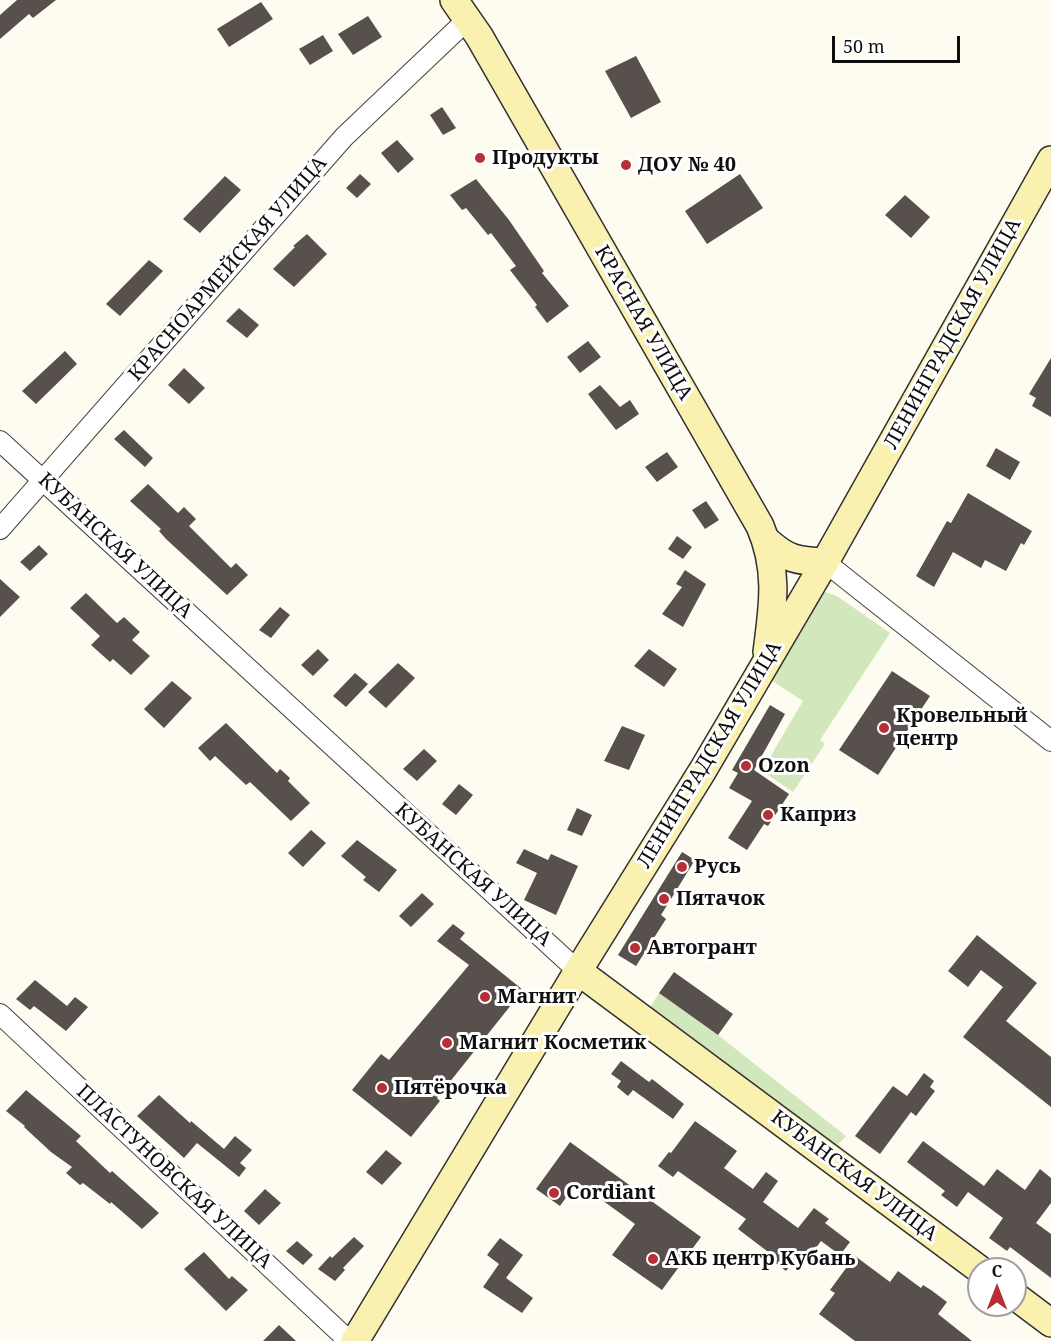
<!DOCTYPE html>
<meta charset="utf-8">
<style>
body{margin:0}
#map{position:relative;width:1051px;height:1341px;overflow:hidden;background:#fefcf1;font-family:"Noto Serif",serif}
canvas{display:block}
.north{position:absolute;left:967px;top:1257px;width:60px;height:60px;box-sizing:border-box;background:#fff;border:2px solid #9f9f9f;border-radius:50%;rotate:0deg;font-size:16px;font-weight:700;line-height:24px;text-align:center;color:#0f0f0f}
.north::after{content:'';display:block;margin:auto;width:21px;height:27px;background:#b62f36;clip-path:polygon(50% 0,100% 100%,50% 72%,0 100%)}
.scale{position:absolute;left:832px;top:36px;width:128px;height:27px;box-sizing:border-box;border:3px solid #0f0f0f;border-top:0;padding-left:8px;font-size:18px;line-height:21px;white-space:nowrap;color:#0f0f0f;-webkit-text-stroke:4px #fff;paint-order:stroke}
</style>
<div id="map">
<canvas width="1051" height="1341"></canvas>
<div class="north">С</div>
<div class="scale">50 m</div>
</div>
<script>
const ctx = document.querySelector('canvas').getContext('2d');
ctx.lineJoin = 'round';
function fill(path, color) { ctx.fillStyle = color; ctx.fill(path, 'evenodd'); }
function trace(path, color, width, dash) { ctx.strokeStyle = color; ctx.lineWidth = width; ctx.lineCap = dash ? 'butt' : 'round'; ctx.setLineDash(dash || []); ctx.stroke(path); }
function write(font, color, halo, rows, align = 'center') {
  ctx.font = font + ' "Noto Serif",serif'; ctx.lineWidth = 6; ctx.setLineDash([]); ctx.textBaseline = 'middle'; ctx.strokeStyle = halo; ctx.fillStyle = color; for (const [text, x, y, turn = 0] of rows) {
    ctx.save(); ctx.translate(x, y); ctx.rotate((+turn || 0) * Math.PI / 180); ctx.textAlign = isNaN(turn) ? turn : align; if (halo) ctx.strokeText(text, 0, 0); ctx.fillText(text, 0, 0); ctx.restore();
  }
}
fill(new Path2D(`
 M825,592l12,4 53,37 -70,107 5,4 -32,48 -31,-21 41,-70 -32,-21 51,-85z
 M659,993l59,42 128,101 -11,12 -185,-140z`), '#d3e7bd');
fill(new Path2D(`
 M17,0h39l-23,18 -4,-4 -29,25v-24z
 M261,2l12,17 -44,28 -12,-18z
 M368,16l14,21 -29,18 -15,-21z
 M323,35l10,16 -23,14 -11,-16z
 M636,56l25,46 -30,16 -26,-47z
 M442,107l14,21 -13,7 -13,-20z
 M397,140l17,19 -16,14 -17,-20z
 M360,174l11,10 -14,14 -11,-10z
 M740,174l23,34 -56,36 -22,-33z
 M225,176l16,14 -41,43 -17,-14z
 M476,179l33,41 35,51 -2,2 27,33 -22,17 -12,-16 2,-2 -27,-35 6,-4 -25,-33 -3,2 -22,-27 -4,2 -12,-15z
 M905,195l25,22 -19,21 -26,-23z
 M307,234l20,20 -33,33 -21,-18 22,-22 -2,-1z
 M149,260l14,11 -43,45 -14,-12z
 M239,308l20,17 -12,13 -21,-17z
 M588,341l13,16 -21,16 -13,-16z
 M65,351l12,13 -41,40 -14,-13z
 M1051,358v59l-19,-11 4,-8 -7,-4z
 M184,368l21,20 -16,16 -21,-19z
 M600,385l20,22 10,-7 9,14 -23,16 -28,-36z
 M124,430l29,28 -8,9 -31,-28z
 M996,448l24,14 -10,18 -24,-14z
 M667,452l11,15 -21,15 -12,-15z
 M148,484l30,29 6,-6 12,12 -7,7 42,42 5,-5 12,12 -21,20 -61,-56 -7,-8 2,-2 -31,-28z
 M968,493l64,38 -8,14 -3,-2 -15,28 -21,-11 -4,8 -28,-16 -19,35 -18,-11 31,-55 4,2z
 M706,501l13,19 -14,9 -13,-19z
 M677,536l15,11 -9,12 -15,-10z
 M39,545l9,9 -18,17 -10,-9z
 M685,570l21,14 -23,43 -21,-13 20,-27 -6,-3z
 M0,579l20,18 -20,20z
 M86,593l31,30 7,-6 16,15 -8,8 18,16 -19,19 -18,-16 -3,3 -19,-17 9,-9 -30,-28z
 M280,607l10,8 -19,23 -12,-8z
 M318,649l11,11 -16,16 -12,-11z
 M649,649l28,20 -13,18 -30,-21z
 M398,663l17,15 -29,30 -18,-16z
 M892,671l38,25 -52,79 -39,-25z
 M355,673l13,11 -22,23 -13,-11z
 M172,681l20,17 -28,30 -20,-19z
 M770,705l15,9 -31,56 35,24 -21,32 -4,-2 -17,26 -19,-12 24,-37 -23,-13 9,-15 -6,-3z
 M226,723l51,50 3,-4 10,9 -2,3 22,22 -19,18 -41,-39 -4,3 -31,-29 -5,5 -12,-13z
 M622,726l23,9 -16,35 -25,-9z
 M424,749l13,12 -20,20 -14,-12z
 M459,784l14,11 -17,20 -14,-11z
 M577,808l15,7 -10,21 -15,-6z
 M311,830l15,13 -23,24 -15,-14z
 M357,840l40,30 -18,22 -16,-12 3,-3 -25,-21z
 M524,849l24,11 3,-6 27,12 -22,49 -32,-15 13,-27 -21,-10z
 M682,852l13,8 -34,55 5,4 -30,47 -18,-11z
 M422,893l12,11 -23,23 -12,-11z
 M453,924l12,9 -5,6 63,51 -86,108 3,3 -29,36 -59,-47 29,-36 8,6 80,-95 -32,-24z
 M977,935l60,48 -31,38 45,36v50l-88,-70 40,-50 -22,-17 -13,17 -20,-16z
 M674,972l59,42 -15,21 -59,-42z
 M35,980l32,26 8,-9 13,10 -22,24 -32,-25 -4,4 -14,-11z
 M621,1061l28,21 3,-3 32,25 -11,15 -40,-29 -5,6 -11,-9 4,-6 -10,-7z
 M924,1073l10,8 -4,6 5,4 -19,25 -5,-4 -31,42 -25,-18 38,-50 14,10z
 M26,1090l55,46 -5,5 34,32 2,-2 47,42 -17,16 -31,-27 -1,2 -27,-21 -3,2 -14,-12 6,-6 -21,-15 -27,-25 1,-1 -19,-15z
 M159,1095l31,28 1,-2 33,28 11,-13 17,14 -12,13 6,5 -7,9 -42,-34 -13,15 -47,-42z
 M695,1121l42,30 -13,17 29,21 13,-17 12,9 -15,21 35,26 16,-20 15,11 -4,4 25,19 -10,13 -19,-14 -20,27 -8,-6 -7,9 -13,-10 3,-3 -38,-29 8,-10 -68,-48 -5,6 -15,-11 11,-14 2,1z
 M923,1141l61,45 13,-17 28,21 15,-21 11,9v25l-15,20 15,11v44l-41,-31 -3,4 -18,-13 14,-20 -35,-26 -11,15 -16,-12 4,-4 -38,-29z
 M570,1142l131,95 -39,53 -50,-35 23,-31 -58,-42 -17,24 -24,-17z
 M386,1150l16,13 -20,22 -16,-13z
 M265,1189l16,14 -22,22 -15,-14z
 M354,1237l10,9 -21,22 2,2 -10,11 -17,-12 12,-13 2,2z
 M500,1238l23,17 -17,23 27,20 -11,15 -39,-26 16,-23 -12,-9z
 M297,1241l16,14 -10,10 -17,-14z
 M204,1252l25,27 3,-3 16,14 -22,21 -42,-42z
 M855,1256l35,26 8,-11 23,17 2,-3 8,5 16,12 -9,12 34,27h-117l-36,-27 16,-21 -5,-3z
 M279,1325l17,16h-33z`), '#57504c');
const street = new Path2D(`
 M0,441l578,530
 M0,529l344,-392 123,-117
 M825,562l226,179
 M0,1014l349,327`);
const secondary = new Path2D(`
 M454,0l25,36 281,490c19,44 13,80 7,126
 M766,540c21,19 30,21 59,22
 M578,971l401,298
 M1015,1296l36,27
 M355,1341l223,-370 125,-201 122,-208 226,-402`);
trace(street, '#424242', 22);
trace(secondary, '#313131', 30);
trace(street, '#fff', 20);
trace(secondary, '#faf1b1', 27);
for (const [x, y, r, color] of [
 [480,158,6,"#b62f36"],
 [626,165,6,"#b62f36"],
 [884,728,6,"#b62f36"],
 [746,766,6,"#b62f36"],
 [768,815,6,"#b62f36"],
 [682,867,6,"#b62f36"],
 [664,899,6,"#b62f36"],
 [635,948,6,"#b62f36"],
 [485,997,6,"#b62f36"],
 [447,1043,6,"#b62f36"],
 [382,1088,6,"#b62f36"],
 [554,1193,6,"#b62f36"],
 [653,1259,6,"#b62f36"]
]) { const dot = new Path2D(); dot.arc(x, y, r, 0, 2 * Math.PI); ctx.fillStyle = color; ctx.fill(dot); trace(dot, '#fff', 2); }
write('bold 20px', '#0f0f0f', '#fff', [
 ["Продукты",492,158],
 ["ДОУ № 40",638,165],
 ["Кровельный",896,716],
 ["центр",896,739],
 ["Ozon",758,766],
 ["Каприз",780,815],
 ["Русь",694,867],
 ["Пятачок",676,899],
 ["Автогрант",647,948],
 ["Магнит",497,997],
 ["Магнит Косметик",459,1043],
 ["Пятёрочка",394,1088],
 ["Cordiant",566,1193],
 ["АКБ центр Кубань",665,1259]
], 'left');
write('20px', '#0f0f0f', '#fff', [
 ["КРАСНОАРМЕЙСКАЯ УЛИЦА",228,269,-49],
 ["КРАСНАЯ УЛИЦА",643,323,60],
 ["ЛЕНИНГРАДСКАЯ УЛИЦА",953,334,-61],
 ["КУБАНСКАЯ УЛИЦА",115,546,43],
 ["ЛЕНИНГРАДСКАЯ УЛИЦА",710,755,-59],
 ["КУБАНСКАЯ УЛИЦА",473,875,42],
 ["КУБАНСКАЯ УЛИЦА",854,1176,37],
 ["ПЛАСТУНОВСКАЯ УЛИЦА",174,1177,43]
]);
</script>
